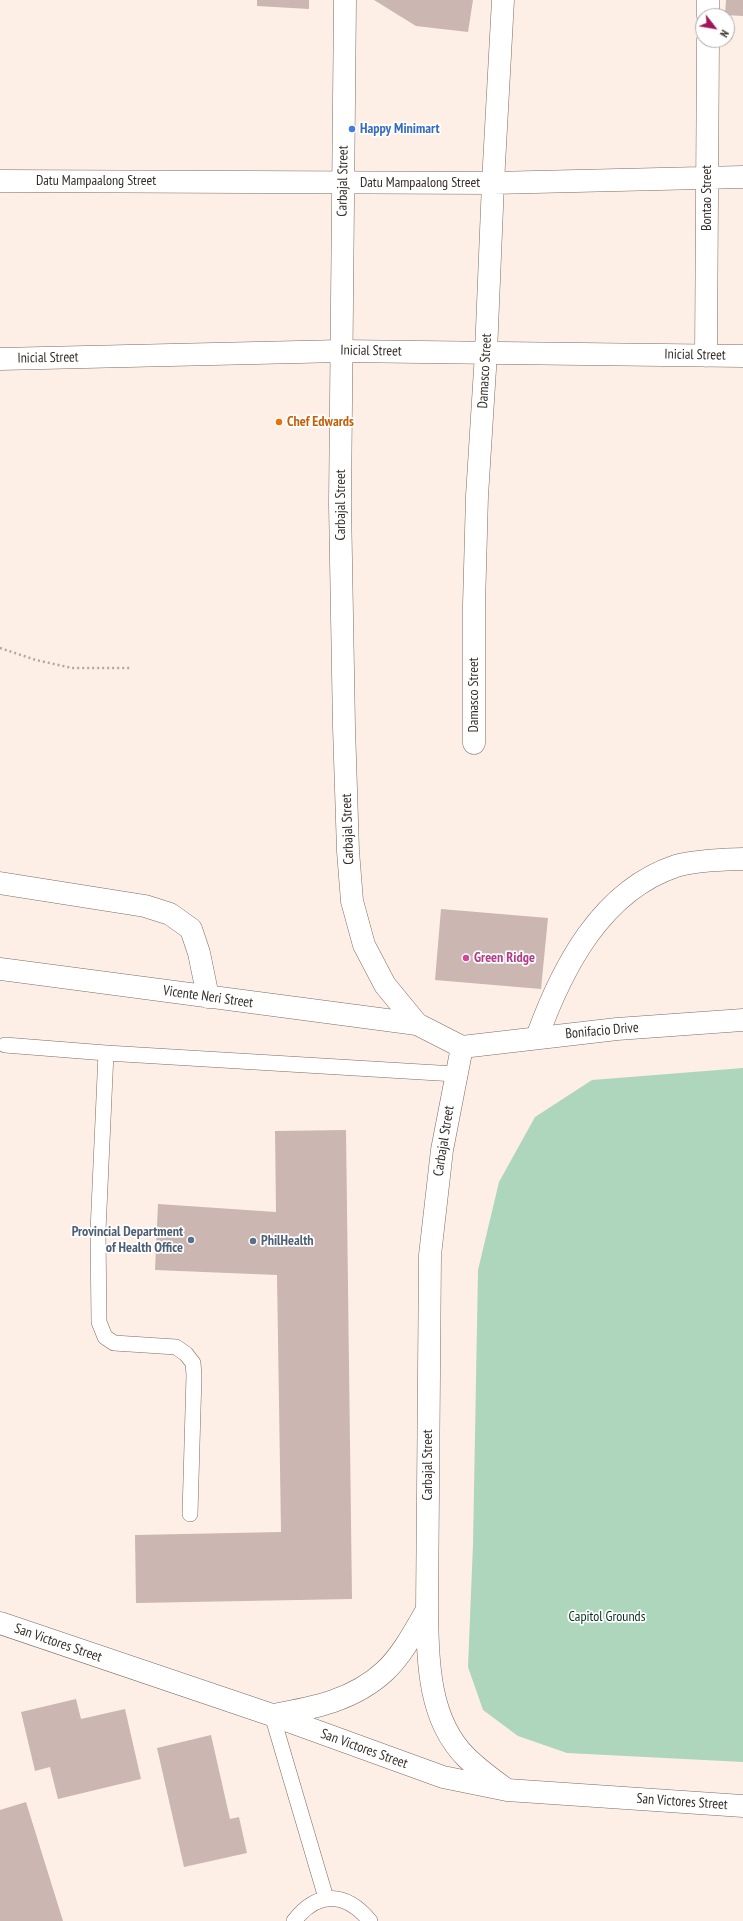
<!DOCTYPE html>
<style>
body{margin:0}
#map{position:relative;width:743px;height:1921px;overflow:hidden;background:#feefe6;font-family:"PT Sans Narrow",sans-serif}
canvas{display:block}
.north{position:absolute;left:695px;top:8px;width:40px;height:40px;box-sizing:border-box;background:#fff;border:1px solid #aeaba9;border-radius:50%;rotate:121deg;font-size:11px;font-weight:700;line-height:16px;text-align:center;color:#342d29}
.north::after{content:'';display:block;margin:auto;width:14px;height:18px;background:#a3155a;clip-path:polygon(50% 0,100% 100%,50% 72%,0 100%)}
</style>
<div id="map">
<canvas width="743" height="1921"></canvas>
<div class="north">N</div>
</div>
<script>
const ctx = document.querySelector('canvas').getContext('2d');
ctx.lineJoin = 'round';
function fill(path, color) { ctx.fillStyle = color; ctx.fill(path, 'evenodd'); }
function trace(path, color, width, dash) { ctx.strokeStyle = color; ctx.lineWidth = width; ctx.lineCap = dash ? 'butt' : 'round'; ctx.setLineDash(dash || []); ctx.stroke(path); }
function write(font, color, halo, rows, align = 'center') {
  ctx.font = font + ' "PT Sans Narrow",sans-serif'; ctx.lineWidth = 3.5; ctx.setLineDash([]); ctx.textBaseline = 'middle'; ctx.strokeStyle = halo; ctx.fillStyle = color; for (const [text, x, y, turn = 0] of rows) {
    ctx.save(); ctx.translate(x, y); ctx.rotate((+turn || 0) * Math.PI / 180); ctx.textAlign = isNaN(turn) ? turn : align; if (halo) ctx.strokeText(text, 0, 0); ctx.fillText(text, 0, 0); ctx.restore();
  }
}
fill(new Path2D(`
 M743,1068v694l-176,-9 -49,-17 -35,-26 -15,-43 5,-123 5,-274 21,-88 36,-65 57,-37z`), '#add6bd');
fill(new Path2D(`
 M257,0h52v9l-52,-3z
 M374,0h99l-5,32 -52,-6z
 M726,0h17v16l-18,-1z
 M441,909l107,9 -7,71 -106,-9z
 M346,1130l6,469 -216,4 -1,-68 146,-3 -4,-257 -122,-5 3,-66 118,8 -1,-81z
 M76,1699l5,20 44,-10 16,70 -83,20 -8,-32 -15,4 -14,-59z
 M211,1735l19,84 9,-2 8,36 -63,14 -27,-119z
 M26,1802l37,119h-63v-111z`), '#cbb6b2');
const lane = new Path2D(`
 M5,1045l101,8 349,21
 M106,1053l-8,178 1,91 6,15 9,6 62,4 10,7 7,9 1,12 -4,139
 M272,1715l54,183
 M294,1921c24,-31 52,-29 76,0`);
const street = new Path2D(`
 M708,16v-16
 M0,181l493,2 250,-6
 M706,356l2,-316
 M0,359l341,-8 402,5
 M474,743v-138l3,-109 9,-143 7,-170 10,-183
 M0,883l145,23 25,8 21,15 8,24 9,44
 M0,969l417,55
 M537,1037c25,-69 64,-146 139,-171 16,-5 50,-7 67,-7`);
const secondary = new Path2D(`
 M345,0l-5,504 4,223 4,124 4,50 12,44 21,40 32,39 45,23
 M462,1047l-20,103 -12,105 -3,355c1,51 1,109 39,147 13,13 27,23 41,33
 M462,1047l155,-18 126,-9
 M0,1623l272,92 171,62 64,13 236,16
 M273,1715c41,-7 81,-15 112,-44 18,-17 30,-41 42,-61`);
trace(lane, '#7b6b61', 16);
trace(street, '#7b6b61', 23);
trace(secondary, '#7b6b61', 23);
trace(new Path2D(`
 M0,648l36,12 36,8h60`), '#b2a69f', 2.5, [2, 3]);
trace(lane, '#fff', 15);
trace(street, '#fff', 22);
trace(secondary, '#fff', 22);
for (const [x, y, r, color] of [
 [352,129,4,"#3f7fe0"],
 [279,422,4,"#e8710a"],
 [466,958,4,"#d1479c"],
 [191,1240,4,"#5c6f8a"],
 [253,1241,4,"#5c6f8a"]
]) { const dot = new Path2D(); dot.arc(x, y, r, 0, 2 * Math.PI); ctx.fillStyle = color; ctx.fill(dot); trace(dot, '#fff', 1.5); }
write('bold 14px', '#366cbe', '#fff', [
 ["Happy Minimart",360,129]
], 'left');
write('14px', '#342d29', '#fff', [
 ["Datu Mampaalong Street",96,181],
 ["Carbajal Street",343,181,-89],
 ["Datu Mampaalong Street",420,183],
 ["Bontao Street",707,198,-90],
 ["Inicial Street",371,351,1],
 ["Inicial Street",695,355,1],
 ["Inicial Street",48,358,-1],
 ["Damasco Street",485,371,-87],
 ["Carbajal Street",341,505,-90],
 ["Damasco Street",474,695,-90],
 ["Carbajal Street",348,829,-92],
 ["Vicente Neri Street",208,997,8],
 ["Bonifacio Drive",602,1031,-5],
 ["Carbajal Street",444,1141,-81],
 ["Carbajal Street",428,1465,-90],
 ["San Victores Street",58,1643,19],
 ["San Victores Street",364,1749,20],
 ["San Victores Street",682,1802,4]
]);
write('bold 14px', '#c56008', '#fff', [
 ["Chef Edwards",287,422]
], 'left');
write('bold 14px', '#b23c85', '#fff', [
 ["Green Ridge",474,958]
], 'left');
write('bold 14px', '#4e5e75', '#fff', [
 ["Provincial Department",183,1232],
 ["of Health Office",183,1248],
 ["PhilHealth",261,1241,"left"]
], 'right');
write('14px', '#04321d', '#fff', [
 ["Capitol Grounds",607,1617]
]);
</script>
